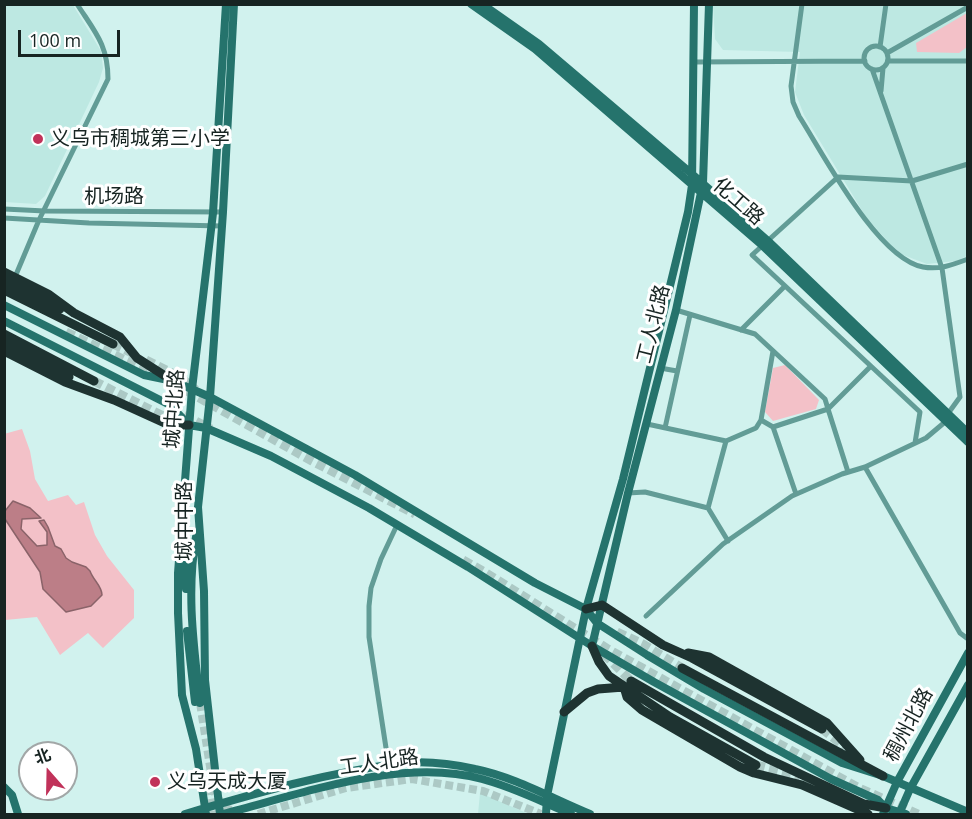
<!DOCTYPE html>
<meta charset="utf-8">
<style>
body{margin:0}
#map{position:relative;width:972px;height:819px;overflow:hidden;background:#d1f2ee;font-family:"Open Sans","Noto Sans SC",sans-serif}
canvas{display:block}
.frame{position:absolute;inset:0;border:6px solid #172422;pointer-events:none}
.north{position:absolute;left:18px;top:741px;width:60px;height:60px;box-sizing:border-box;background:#fff;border:2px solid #a2a7a7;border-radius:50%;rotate:340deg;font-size:16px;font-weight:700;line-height:24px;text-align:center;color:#172422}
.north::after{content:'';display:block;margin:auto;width:21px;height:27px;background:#c1325a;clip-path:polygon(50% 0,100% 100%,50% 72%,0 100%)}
.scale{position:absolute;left:18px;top:30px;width:102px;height:27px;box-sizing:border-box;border:3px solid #172422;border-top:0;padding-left:8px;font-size:18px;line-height:21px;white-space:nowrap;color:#172422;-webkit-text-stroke:4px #fff;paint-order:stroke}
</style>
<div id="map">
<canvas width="972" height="819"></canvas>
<div class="frame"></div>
<div class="north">北</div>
<div class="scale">100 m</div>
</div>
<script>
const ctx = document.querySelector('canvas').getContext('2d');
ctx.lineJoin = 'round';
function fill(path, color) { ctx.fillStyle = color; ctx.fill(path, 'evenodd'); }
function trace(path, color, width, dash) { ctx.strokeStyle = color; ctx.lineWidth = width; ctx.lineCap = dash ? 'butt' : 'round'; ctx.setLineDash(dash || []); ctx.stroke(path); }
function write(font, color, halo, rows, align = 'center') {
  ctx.font = font + ' "Open Sans","Noto Sans SC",sans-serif'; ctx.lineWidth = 6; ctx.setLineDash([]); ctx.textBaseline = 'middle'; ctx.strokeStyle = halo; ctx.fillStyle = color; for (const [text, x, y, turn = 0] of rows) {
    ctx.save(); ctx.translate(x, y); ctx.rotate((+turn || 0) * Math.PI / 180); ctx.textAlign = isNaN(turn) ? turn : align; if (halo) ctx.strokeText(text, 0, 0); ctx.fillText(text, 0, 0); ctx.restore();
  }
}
fill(new Path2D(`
 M4,5h69l28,46 2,17 -4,14 -54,114 -9,8 -31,-2z
 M713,5h254v251l-11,5 -29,3 -24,-9 -13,-11 -24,-27 -62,-102 -9,-23 5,-40 -77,-2 -8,-11z
 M480,793l49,21h-51z`), '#bde8e2');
fill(new Path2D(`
 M967,13v34l-8,6 -42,-1 -1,-9z
 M785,365l34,35 -3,9 -43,12 -8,-9 8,-44z
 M22,429l8,22 5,28 13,22 20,-6 8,10 8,-3 11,33 12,21 27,34v28l-31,30 -15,-15 -28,22 -23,-38 -32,3 -1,-186z`), '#f3c1c8');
const water = new Path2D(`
 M13,501l17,7 11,10 -19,1 -1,10 16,17 10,-1v-13l-8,-11 5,-1 4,7 7,19 6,3 5,9 6,4 14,5 4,4c3,9 12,15 12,24l-11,11 -25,6 -23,-23 -3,-17 -35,-53v-8z`);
fill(water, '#bc7e87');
trace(water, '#8a6369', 1.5);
trace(new Path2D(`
 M200,703l14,89 11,16 20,6
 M209,787l5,27
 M258,814l88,-26 66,-9 71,12 58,23`), '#acc9c5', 8, [8, 4]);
trace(new Path2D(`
 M66,332l93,44
 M113,344l21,10
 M146,360l34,17 16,13
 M94,381l71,36 19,7
 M187,391l125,70 103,53
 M184,415l27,14
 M463,560l20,11 125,78 251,139 59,26
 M617,632l26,12 39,24
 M604,654l27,27
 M822,729l23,18
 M756,765l44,11`), '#acc9c5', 9, [9, 4.5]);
trace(new Path2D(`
 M802,4l-11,82 2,16 6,14c25,39 78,142 124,151 16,3 29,-2 45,-8
 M864 58a12 12 0 1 1 24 0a12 12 0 1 1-24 0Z
 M880,47l6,-43
 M887,53l81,-46
 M888,61h80
 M694,62l171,-1
 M881,91l2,-23
 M4,209l41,2 178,1
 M4,218l85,5 133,3
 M15,277l24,-57 69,-141c0,-34 -13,-47 -31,-75
 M676,310l79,24 70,65 3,10 42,-42
 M741,330l44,-44
 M773,351l-12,69 12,7
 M660,368l17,3
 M647,424l79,17 30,-13 5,-8
 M665,428l25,-113
 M726,441l-18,67 20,33
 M915,443l5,-31 -168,-157 86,-78 74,4 56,-17
 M865,467l95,166 8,6
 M628,493l17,-1 63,16
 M796,494l-23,-67 55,-18 20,63
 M646,616l77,-72 69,-48 50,-22 23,-7 61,-29 19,-16 2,-7 13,-18 -18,-129 -70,-199
 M390,774l-21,-137v-31l2,-18 10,-29 16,-34`), '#629c96', 5);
trace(new Path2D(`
 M471,4l64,45 228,197 205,196
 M482,4l57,40 153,130 76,67 200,192
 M4,305l140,70 29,6 37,16 145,78 180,108 51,26 11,14 50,32 57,34 138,74 41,13 85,36
 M4,321l166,84 19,20 17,3 65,28 98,52 99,59 124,79 62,36 177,97 47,21 8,8 20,6
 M196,537c-10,55 -2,110 4,166
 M184,553l2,36
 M187,631l8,71
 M592,646l36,-153 48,-183 27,-127 6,-179
 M4,787l8,8 6,19
 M185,814c71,-21 144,-42 218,-51 23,-2 50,1 72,6 40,8 78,30 115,45
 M206,814l-10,-65 -14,-54 -4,-82v-40l14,-184 21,-176 13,-209
 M220,814l-15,-134 -1,-89 -6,-84 12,-110 13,-185 11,-208
 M223,814c79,-20 178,-57 259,-35 31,8 60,23 89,35
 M546,814l1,-18 39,-187 37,-130 65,-267 4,-27 2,-181
 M883,814l14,-32 71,-129
 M899,814l11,-25 58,-104`), '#25736c', 8);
trace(new Path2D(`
 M4,272l44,22 26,19 46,24 17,21 36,23
 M4,280l56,29
 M4,290l109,54
 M4,334l90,47
 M4,343l65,34
 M4,351l61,31 49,18 55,25h20
 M586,609l16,-4 61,40 29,13 130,71
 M592,646l7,16 10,14 61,41 86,48
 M688,653l21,4 118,66 33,37
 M682,668l201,108
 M631,681l133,76 100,47 22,4
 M564,712l23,-19 11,-4 26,-2 3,10 15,13 98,57 14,6 48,12 66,29`), '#1e3331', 9);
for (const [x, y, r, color] of [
 [38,139,6,"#c1325a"],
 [155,782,6,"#c1325a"]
]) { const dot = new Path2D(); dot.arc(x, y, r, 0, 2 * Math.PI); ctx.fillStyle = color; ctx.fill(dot); trace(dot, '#fff', 2); }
write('20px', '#172422', '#fff', [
 ["义乌市稠城第三小学",50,139],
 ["义乌天成大厦",167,782]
], 'left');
write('20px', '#172422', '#fff', [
 ["机场路",114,197],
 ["化工路",738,202,41],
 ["工人北路",654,324,-76],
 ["城中北路",175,409,-86],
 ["城中中路",185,521,-90],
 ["稠州北路",909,725,-62],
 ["工人北路",379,763,-8]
]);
</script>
